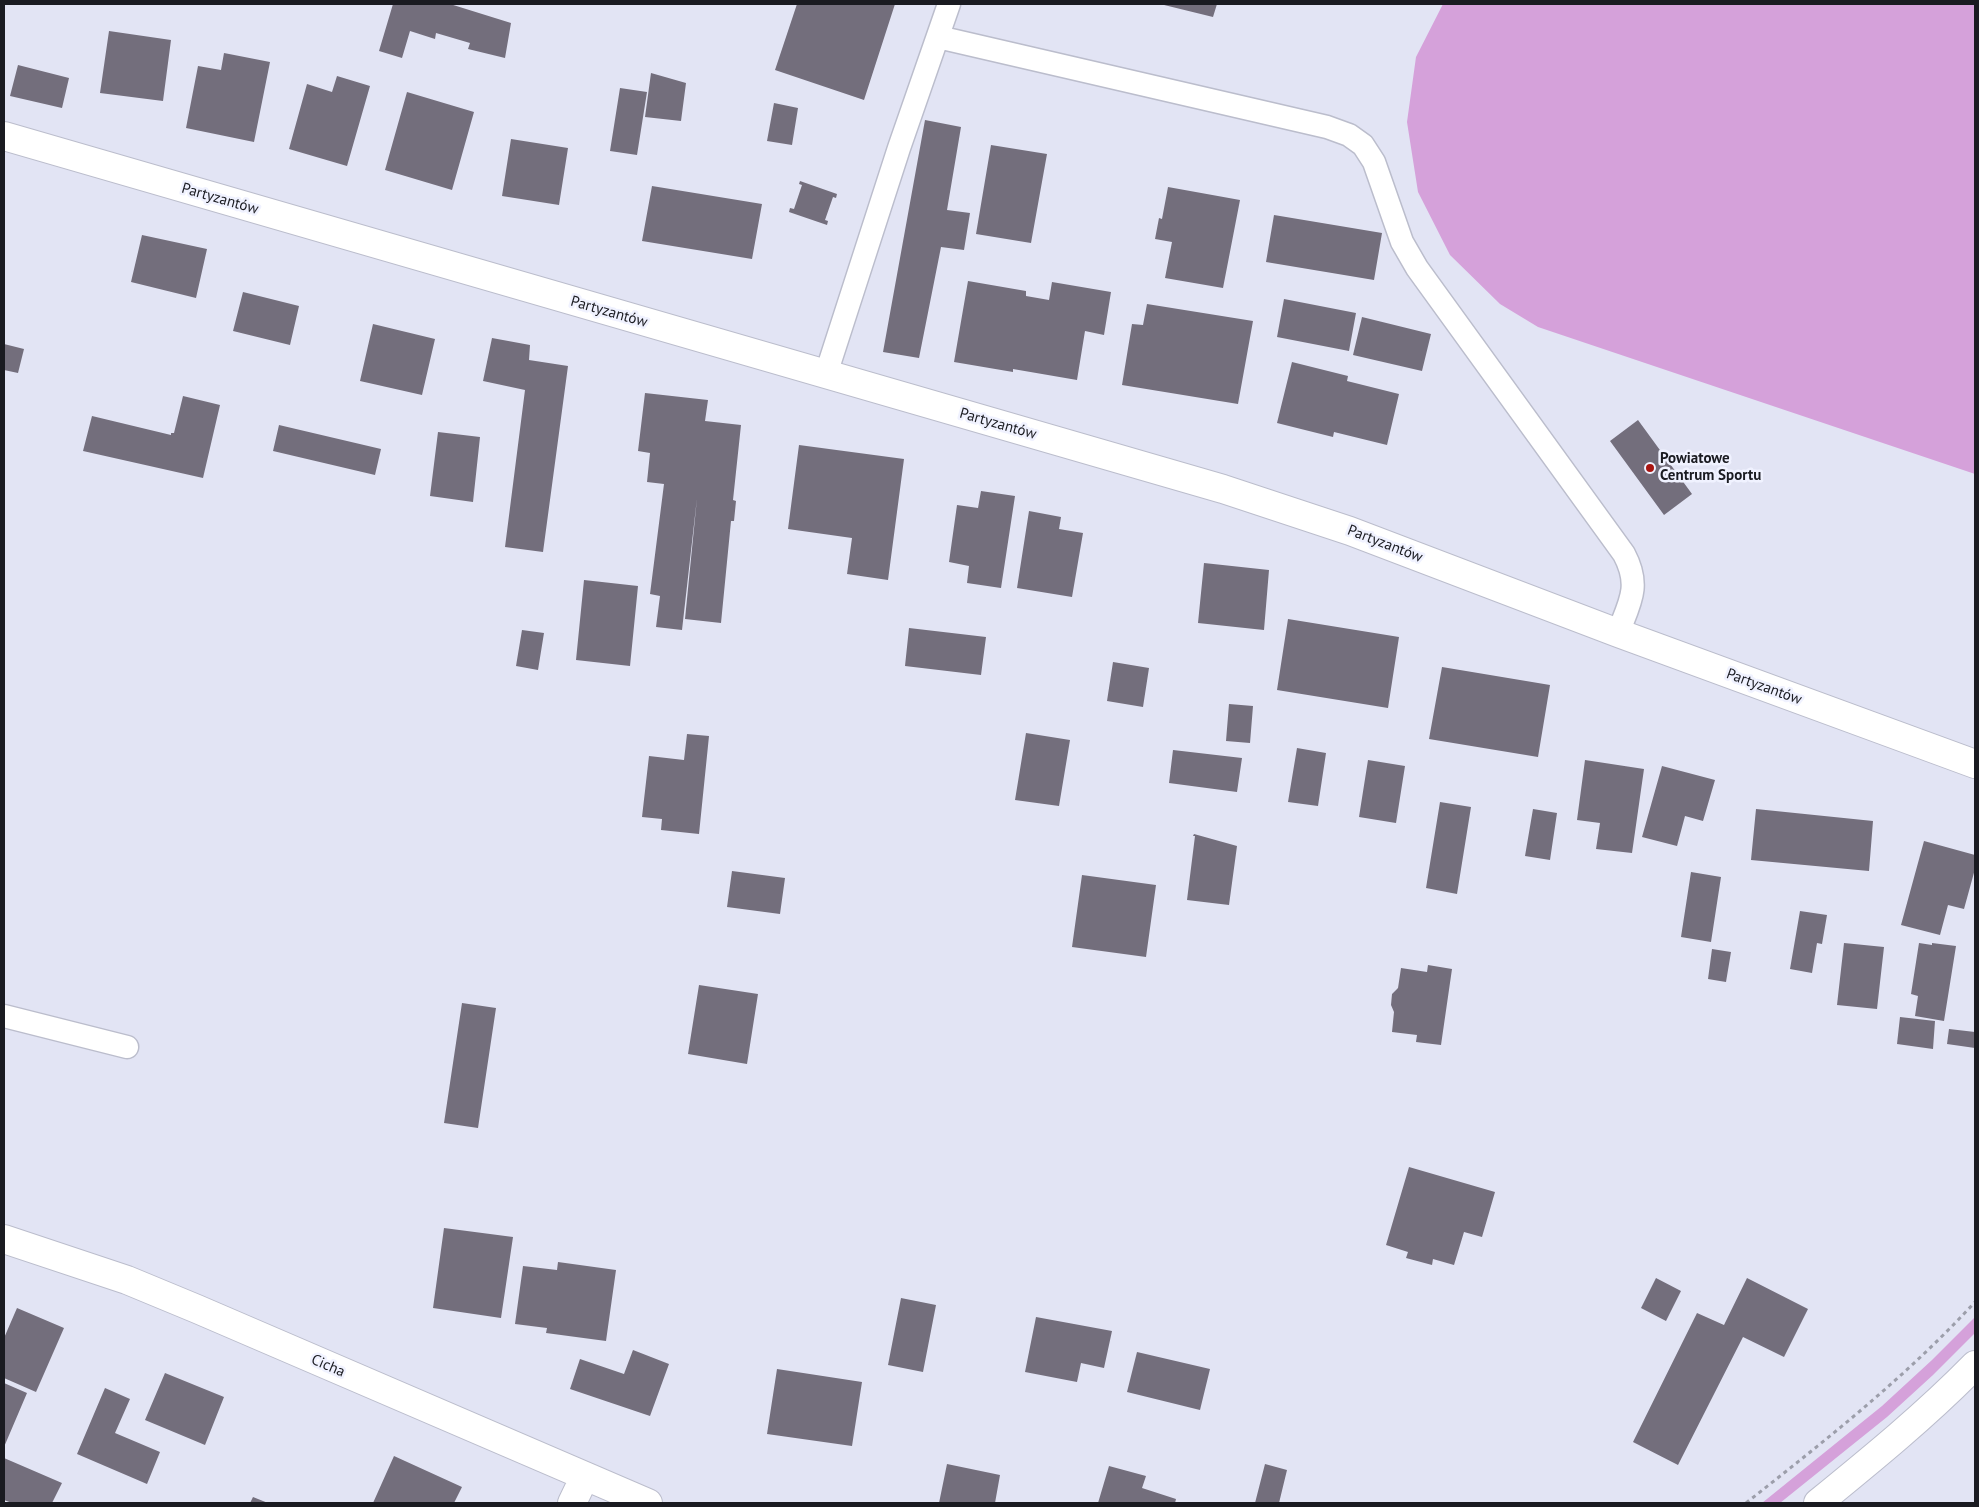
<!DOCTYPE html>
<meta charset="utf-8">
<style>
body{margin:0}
#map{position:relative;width:1979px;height:1507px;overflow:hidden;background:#e2e4f4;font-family:"PT Sans",sans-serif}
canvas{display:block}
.frame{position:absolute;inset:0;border:5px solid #1a1b21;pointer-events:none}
</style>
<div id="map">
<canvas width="1979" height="1507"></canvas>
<div class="frame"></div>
</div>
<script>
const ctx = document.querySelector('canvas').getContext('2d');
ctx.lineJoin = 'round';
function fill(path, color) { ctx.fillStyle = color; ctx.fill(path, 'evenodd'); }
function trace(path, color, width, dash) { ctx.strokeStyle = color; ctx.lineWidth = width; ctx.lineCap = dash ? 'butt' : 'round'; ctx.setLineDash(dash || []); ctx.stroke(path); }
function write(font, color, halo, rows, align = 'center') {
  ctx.font = font + ' "PT Sans",sans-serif'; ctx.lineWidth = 5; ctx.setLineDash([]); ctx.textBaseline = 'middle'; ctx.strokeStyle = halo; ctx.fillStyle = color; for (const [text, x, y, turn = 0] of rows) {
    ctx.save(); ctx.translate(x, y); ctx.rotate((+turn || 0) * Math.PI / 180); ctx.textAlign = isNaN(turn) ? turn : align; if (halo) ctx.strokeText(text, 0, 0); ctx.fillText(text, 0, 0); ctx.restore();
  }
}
fill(new Path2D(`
 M1443,4l532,1v469l-437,-147 -38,-23 -50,-49 -32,-63 -11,-70 9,-65z
 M1975,1317v16l-42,42 -46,42 -107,86h-18l120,-97 50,-46z`), '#d5a1da');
fill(new Path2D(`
 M393,4h57l61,19 -6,35 -37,-9 2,-6 -34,-10 -1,6 -25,-8 -8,27 -23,-7z
 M797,4h98l-31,96 -89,-30z
 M1160,4h57l-4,13z
 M109,31l62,9 -8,61 -63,-8z
 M224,53l46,9 -16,80 -68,-14 12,-62 23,4z
 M18,65l51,13 -7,30 -52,-12z
 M651,73l35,10 -5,38 -36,-4z
 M337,76l33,10 -23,80 -58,-17 18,-65 25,8z
 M620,88l27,4 -10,63 -27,-4z
 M407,92l67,20 -22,78 -67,-20z
 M774,103l24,5 -6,37 -25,-4z
 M925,120l36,7 -14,83 23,3 -6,37 -23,-3 -22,111 -36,-6z
 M511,139l57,9 -9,57 -57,-9z
 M991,145l56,9 -16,89 -55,-9z
 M800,181l37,13 -1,4 -3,-1 -8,23 3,1 -1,4 -38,-13 1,-4 4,1 8,-24 -3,-1z
 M652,186l110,18 -10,55 -110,-18z
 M1168,187l72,13 -17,88 -58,-10 7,-36 -17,-3 4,-21 3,1z
 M1274,215l108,18 -8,47 -108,-18z
 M142,235l65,14 -11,49 -65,-16z
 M968,281l58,10v5l23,4 3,-18 59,10 -7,43 -19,-4 -8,49 -64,-11v3l-59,-10z
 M243,292l56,14 -9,39 -57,-14z
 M1284,299l72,14 -7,38 -72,-14z
 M1147,304l106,17 -15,83 -116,-19 10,-61 11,1z
 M1362,317l69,17 -9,37 -69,-16z
 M373,324l62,15 -13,56 -62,-14z
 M492,338l38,7 -1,15 39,6 -25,186 -38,-5 20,-157 -42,-9z
 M4,344l20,5 -6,24 -14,-3z
 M1292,362l56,14 -1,5 52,13 -12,51 -53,-13 -1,5 -56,-14z
 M645,393l63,7 -3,21 36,4 -8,75 3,1 -2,20h-3l-10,102 -36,-4 12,-121 -15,132 -26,-3 4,-31 -10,-2 14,-110 -17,-2 3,-29 -12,-2z
 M183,396l37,9 -17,73 -120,-27 9,-35 79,19v-2h3z
 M1638,420l54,74 -28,21 -54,-74z
 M279,425l102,24 -6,26 -102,-24z
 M438,432l42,5 -7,65 -43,-6z
 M799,445l105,14 -16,121 -41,-6 5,-36 -64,-9z
 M981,491l34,5 -14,92 -34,-5 2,-17 -20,-4 8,-57 21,3z
 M1029,511l32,6 -2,12 24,4 -11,64 -55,-9z
 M1204,563l65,7 -5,60 -66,-7z
 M584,580l54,6 -8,80 -54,-6z
 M1288,619l111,18 -11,71 -111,-18z
 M909,628l77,9 -5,38 -76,-9z
 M522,630l22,3 -6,37 -22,-4z
 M1113,662l36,6 -6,39 -36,-6z
 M1442,667l108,18 -12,72 -109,-18z
 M1229,704l24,2 -3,37 -24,-2z
 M1026,733l44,7 -11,66 -44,-6z
 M687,734l22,2 -10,98 -38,-4 1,-11 -20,-2 7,-61 35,4z
 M1297,748l29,5 -8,53 -30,-4z
 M1173,750l69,8 -5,34 -68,-9z
 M1368,760l37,6 -9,57 -37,-6z
 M1585,760l59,9 -12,84 -36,-4 4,-26 -23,-3z
 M1662,766l53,14 -12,41 -18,-5 -8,30 -35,-9z
 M1440,802l31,5 -14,87 -31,-6z
 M1533,809l24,4 -7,47 -25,-4z
 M1756,809l117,12 -4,50 -118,-11z
 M1194,834l43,12 -8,59 -42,-5 8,-64h-2z
 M1924,841l51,14v14l-11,40 -16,-4 -8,30 -39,-10z
 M732,871l53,7 -5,36 -53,-7z
 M1691,872l30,5 -10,65 -30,-5z
 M1082,875l74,10 -10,72 -74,-10z
 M1800,911l27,4 -5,29 -5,-1 -5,30 -22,-4z
 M1844,943l40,4 -7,62 -40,-4z
 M1919,943l13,2v-2l24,3 -12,75 -29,-5 3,-20 -7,-2z
 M1712,949l19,3 -5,30 -18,-3z
 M1428,965l24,4 -11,76 -25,-3 1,-7 -25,-3 2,-20 -3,-7 1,-11 6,-6 3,-20 26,4z
 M699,985l59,9 -11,70 -59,-10z
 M462,1003l34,5 -18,120 -34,-5z
 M1900,1017l35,4 -2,28 -36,-5z
 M1949,1029l26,3v16l-28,-4z
 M1409,1167l86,25 -13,45 -18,-5 -10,33 -21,-6 -1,6 -26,-7 2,-6 -22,-7z
 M444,1228l69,9 -12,81 -68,-10z
 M558,1262l58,8 -10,71 -60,-8 1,-5 -32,-4 8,-58 34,4z
 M1656,1278l25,13 -15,30 -25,-13z
 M1747,1278l61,31 -24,48 -41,-20 -65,128 -45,-23 64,-129 27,12z
 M901,1298l35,7 -13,67 -35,-7z
 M17,1308l47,20 -28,64 -32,-14v-40z
 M1036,1317l76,14 -8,37 -23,-5 -4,19 -52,-10z
 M633,1350l36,14 -19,52 -80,-27 10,-30 44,15z
 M1137,1352l73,17 -10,41 -73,-18z
 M777,1369l85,13 -10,64 -85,-12z
 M165,1373l59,24 -19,48 -60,-25z
 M4,1383l23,10 -23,54z
 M105,1388l25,11 -15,34 45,19 -13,32 -70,-30z
 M394,1456l68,31 -8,16h-81z
 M4,1458l58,25 -10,20h-40l-8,-3z
 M947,1464l53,11 -5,28h-56z
 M1265,1464l22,6 -8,33h-24z
 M1109,1466l37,10 -4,12 34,11 -1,4h-77z
 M253,1497l15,6h-18z`), '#736e7c');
const lane = new Path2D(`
 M938,37l389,90 22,8 14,10 11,17 28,80 15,26 207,286c17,32 6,48 -6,79
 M826,374l73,-226 50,-144
 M4,1016l123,31`);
const street = new Path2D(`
 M4,136l1219,353 127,42 268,102 357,131
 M4,1239l123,41 70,29 451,194
 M572,1503l13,-27`);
const secondary = new Path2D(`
 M1818,1503c54,-44 108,-88 157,-138`);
trace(lane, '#bbbdcc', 25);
trace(street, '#bbbdcc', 30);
trace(secondary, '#bbbdcc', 30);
trace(new Path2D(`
 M1746,1503c80,-63 160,-126 229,-201`), '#9c9eaa', 3, [4, 4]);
trace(lane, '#fff', 22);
trace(street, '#fff', 28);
trace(secondary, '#fff', 28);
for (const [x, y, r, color] of [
 [1650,468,5,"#a81511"]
]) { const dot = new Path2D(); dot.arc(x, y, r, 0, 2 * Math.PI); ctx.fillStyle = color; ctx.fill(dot); trace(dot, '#f0f2ff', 2); }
write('15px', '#1a1b21', '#f0f2ff', [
 ["Partyzantów",220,199,16],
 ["Partyzantów",609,312,16],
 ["Partyzantów",998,424,16],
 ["Partyzantów",1385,544,21],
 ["Partyzantów",1764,687,20],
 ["Cicha",328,1366,23]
]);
write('bold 15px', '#1a1b21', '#f0f2ff', [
 ["Powiatowe",1660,459],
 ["Centrum Sportu",1660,476]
], 'left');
</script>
